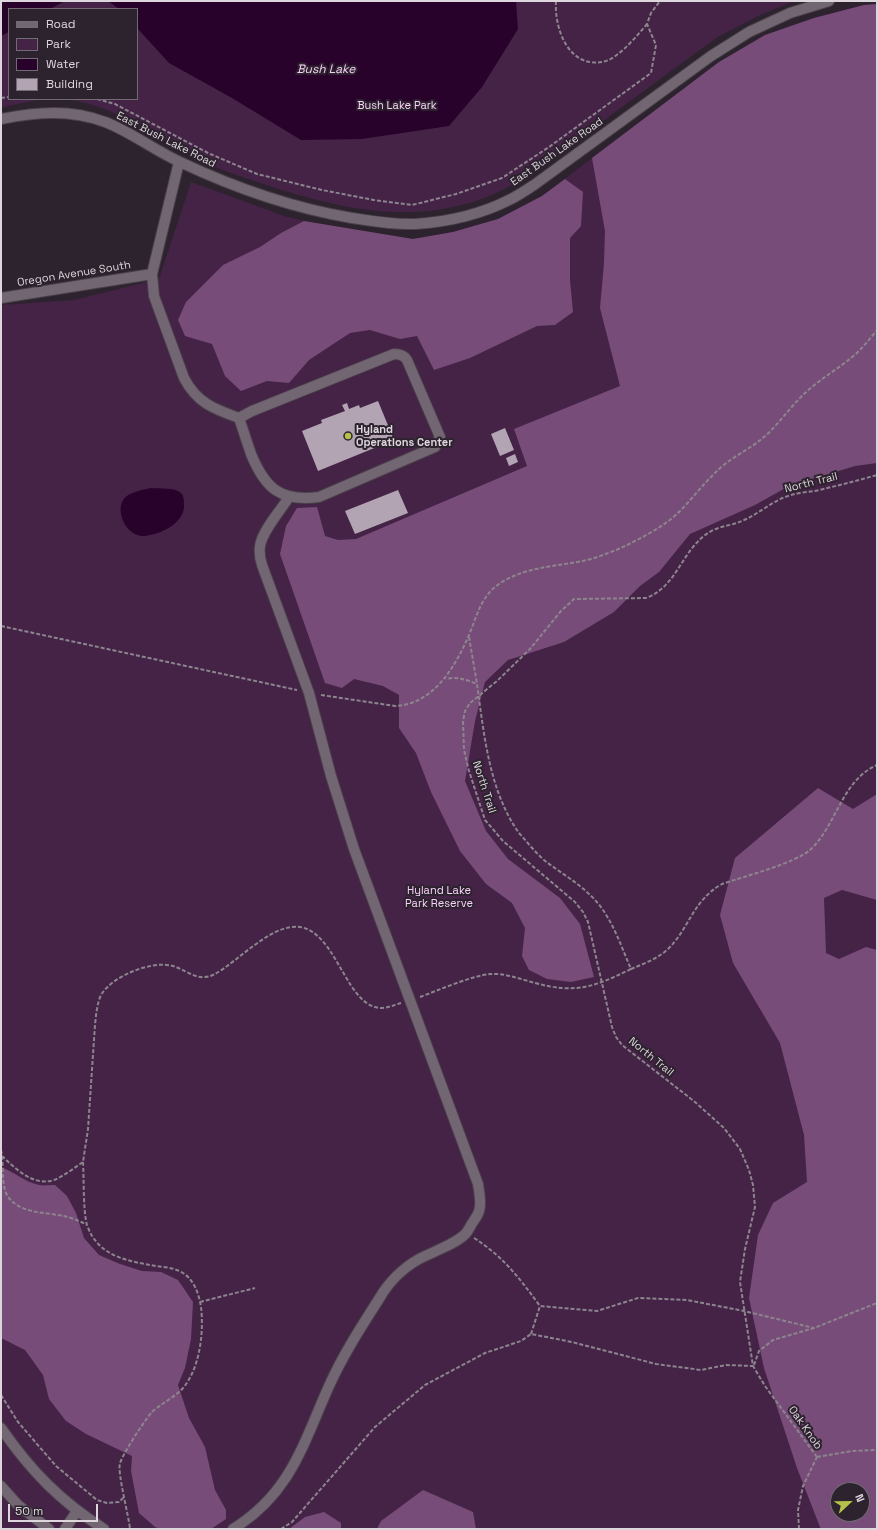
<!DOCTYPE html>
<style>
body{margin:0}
#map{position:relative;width:878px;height:1530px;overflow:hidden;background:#2d232e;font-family:"Space Grotesk",sans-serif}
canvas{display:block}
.frame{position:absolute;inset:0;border:2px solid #ddd6dd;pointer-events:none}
.legend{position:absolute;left:8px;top:8px;width:130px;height:92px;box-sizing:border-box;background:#2d232e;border:1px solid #736b74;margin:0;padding:5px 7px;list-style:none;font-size:12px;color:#ddd6dd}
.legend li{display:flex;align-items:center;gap:8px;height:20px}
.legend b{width:20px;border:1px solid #736b74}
.north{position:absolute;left:830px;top:1482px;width:40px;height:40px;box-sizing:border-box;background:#2d232e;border:1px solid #736b74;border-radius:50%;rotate:68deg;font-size:11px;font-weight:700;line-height:16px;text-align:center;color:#ddd6dd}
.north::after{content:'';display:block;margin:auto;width:14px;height:18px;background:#b4c24a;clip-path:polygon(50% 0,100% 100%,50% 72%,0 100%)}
.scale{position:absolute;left:8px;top:1504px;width:90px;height:18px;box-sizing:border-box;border:2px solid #ddd6dd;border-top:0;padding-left:5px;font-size:12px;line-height:14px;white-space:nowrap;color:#ddd6dd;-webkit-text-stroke:3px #2d232e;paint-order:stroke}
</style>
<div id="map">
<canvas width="878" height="1530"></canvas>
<div class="frame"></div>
<ul class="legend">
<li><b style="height:5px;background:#736673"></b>Road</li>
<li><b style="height:11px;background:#452347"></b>Park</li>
<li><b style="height:11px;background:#29022b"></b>Water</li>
<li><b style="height:11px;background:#b2a4b2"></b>Building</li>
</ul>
<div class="north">N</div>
<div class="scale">50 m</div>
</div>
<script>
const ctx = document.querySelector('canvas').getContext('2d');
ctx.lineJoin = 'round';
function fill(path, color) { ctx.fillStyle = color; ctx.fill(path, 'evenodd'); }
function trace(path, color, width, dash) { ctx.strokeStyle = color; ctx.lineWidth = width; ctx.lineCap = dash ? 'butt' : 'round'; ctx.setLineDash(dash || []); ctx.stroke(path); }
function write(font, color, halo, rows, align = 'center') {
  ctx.font = font + ' "Space Grotesk",sans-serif'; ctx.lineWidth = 4; ctx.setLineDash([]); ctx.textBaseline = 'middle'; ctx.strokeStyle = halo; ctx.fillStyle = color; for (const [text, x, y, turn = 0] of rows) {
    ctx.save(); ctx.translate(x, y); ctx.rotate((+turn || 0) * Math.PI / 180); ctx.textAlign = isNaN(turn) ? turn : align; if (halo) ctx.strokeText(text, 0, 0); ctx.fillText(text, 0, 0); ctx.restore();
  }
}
fill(new Path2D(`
 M1,1h793l-36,15 -42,22 -188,138c-24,14 -48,26 -75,31 -66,15 -137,-5 -198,-26 -12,-4 -24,-8 -35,-12 -54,-23 -110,-73 -171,-70 -16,1 -32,5 -48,9zM9,9h128v90h-128z
 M877,4v1525h-876v-1224l73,-5 85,-21 32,-97 96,35 77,17 49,5 40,-7 45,-13 44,-23 177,-134 46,-27 49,-17 50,-13zM838,1490h24v24h-24z`), '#452347');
fill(new Path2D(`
 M877,4v459l-22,3 -66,20 -34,19 -65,29 -31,38 -19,14 -26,26 -50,30 -56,18 -23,22 -10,39 -10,60 21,50 22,28 52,39 20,26 14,53 -23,5 -24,-3 -18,-9 -7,-14 3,-28 -13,-25 -26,-19 -26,-33 -29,-59 -15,-39 -17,-25v-33l-16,-9 -29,-7 -12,9 -17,-5 -45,-129 6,-28 11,-18 20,-1 8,29 13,4 18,-1 171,-73 -13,-37 106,-43 -20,-78 4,-45 1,-32 -13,-73 127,-96 46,-27 49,-17 50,-13z
 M565,179l18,13 -2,34 -11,12v42l3,32 -18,13 -18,1 -67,32 -36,12 -17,-34 -17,3 -30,-9 -20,3 -41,27 -20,23 -22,-2 -26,10 -16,-15 -13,-32 -27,-8 -7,-16 8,-18 37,-37 37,-18 21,-14 23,-12 109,18 40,-7 45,-13 44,-23z
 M818,788l35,21 24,-15v106l-35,-10 -18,8 2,55 13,6 27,-12 11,3v579h-56l-1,-2 -23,-59 -33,-100 -15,-70 9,-63 15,-32 34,-21 -3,-47 -24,-92 -47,-80 -13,-48 15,-57zM838,1490h24v24h-24z
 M1,1167c13,5 24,15 38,18 5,1 11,0 16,0l12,11 9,17 8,25 15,17 21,9 22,7 19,1 17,8 15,22 -2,37 -6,29 -7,17 11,33 16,29 10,43 11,20v9l-15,10h-51l-5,-2 -16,-14 -8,-42 1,-15 -46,-22 -20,-13 -17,-22 -6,-24 -18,-25 -24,-12z
 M423,1490l50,22 3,17h-99l4,-8z
 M324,1512l17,11v6h-52l16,-12z`), '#784c79');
fill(new Path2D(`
 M1,1h64l-15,8h-41v23l-8,4z
 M108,1h408l2,28 -36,58 -33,39 -87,13 -61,1 -69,-42 -63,-35 -32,-35v-19h-18z
 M151,488c9,1 23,-1 30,5 3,3 3,8 3,12 1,18 -24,30 -40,31 -16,1 -29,-22 -21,-36 5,-8 20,-10 28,-12z`), '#29022b');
fill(new Path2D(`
 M378,401l16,39 -76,31 -16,-40 20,-8 -1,-3 24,-9 -3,-6 5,-2 2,6 10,-4 1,3z
 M505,428l9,22 -14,6 -9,-22z
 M515,454l3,8 -9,4 -3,-8z
 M398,490l10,23 -53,21 -10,-23z`), '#b2a4b2');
const minor = new Path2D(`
 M1,119c35,-7 70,-10 104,3 26,10 49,28 75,40 55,26 112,46 172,56 20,3 41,7 63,6 32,-2 67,-10 96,-25 8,-4 15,-9 23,-14l177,-129 38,-24 41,-19 39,-12
 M179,162l-27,112 2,22 30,82c13,25 30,31 55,40
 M1,298l151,-24
 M394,354c6,0 10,1 13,6l33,77 -5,10 -116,50c-39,5 -54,-9 -68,-43 -4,-12 -8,-24 -12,-36l13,-7z
 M1,1428c30,43 59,73 103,101
 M1,1486l17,19 31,24
 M65,1529l12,-18
 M233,1529c58,-36 70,-85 96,-143 14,-31 32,-59 50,-87 9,-16 24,-31 40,-40 13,-7 40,-16 48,-27 2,-3 4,-7 6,-10 2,-3 5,-7 6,-11 3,-8 0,-19 -1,-27l-124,-335 -23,-73 -22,-83 -47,-128c-2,-6 -3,-12 -2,-19 2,-15 21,-36 29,-49`);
trace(minor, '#4a414a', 12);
trace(new Path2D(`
 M556,1c-2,29 14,70 50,60 13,-4 32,-26 41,-37
 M1,98l8,-1
 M97,99l18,5 93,49 49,21 65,16 52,10 38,5 44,-11 46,-16 47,-31 102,-74 5,-28 -9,-21 4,-11 9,-12
 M1,626l296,64
 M469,637l8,47
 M321,695l74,11c39,-2 60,-39 74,-71 8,-19 12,-39 30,-51 28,-19 61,-17 92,-25 10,-3 20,-7 30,-11 20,-10 43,-21 59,-37 13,-13 24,-28 37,-40 14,-14 32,-21 47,-34 15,-13 26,-30 41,-44 14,-13 31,-23 46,-35 10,-8 18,-18 26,-28
 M631,969c12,-5 26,-10 36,-19 23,-22 25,-49 55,-66 23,-8 71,-20 88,-34 27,-25 31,-69 67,-85
 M420,997c19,-7 51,-21 70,-23 15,-1 30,5 45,9 41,11 59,4 96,-14 -11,-25 -20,-55 -41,-74 -14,-14 -31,-23 -46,-35 -9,-8 -17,-18 -25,-27 -30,-42 -35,-99 -42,-149 -10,-4 -20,-8 -31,-5
 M1,1150c3,13 0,30 5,43 10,21 39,19 58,23 8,2 16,5 23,9
 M2,1156c13,12 31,31 52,24 10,-4 20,-12 29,-18l5,-33 7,-104c1,-10 2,-21 6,-30 11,-19 51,-35 72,-29 14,4 24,16 40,9 26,-13 64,-59 94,-46 32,14 41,78 74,79 7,0 13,-3 20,-5
 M83,1162c1,16 0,49 4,63 11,32 41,36 69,41 9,1 19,2 27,7 11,7 16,21 18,34 3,25 -1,61 -18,81 -8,9 -21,15 -31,24 -8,9 -28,40 -32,51 -3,9 9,54 10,66
 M474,1238c30,19 46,41 66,68l57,5 41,-13 49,2 57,11 70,17
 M200,1302l55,-14
 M531,1334l9,-28
 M754,1365l5,-14 14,-11 41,-12 63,-25
 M1,1395l17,27 38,44 41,34 10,3 12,-1 5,-5
 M817,1457l-52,-71 -12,-20 -13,-84 5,-33 10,-42 -2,-22 -4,-15 -9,-21 -16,-21 -29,-26 -73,-57 -6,-8 -4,-10 -24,-105 -5,-10 -8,-10 -72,-61 -18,-21 -16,-49 -5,-21 -1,-29 2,-10 5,-8 27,-22 33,-32 31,-38 13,-12 72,-1c31,-11 35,-47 62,-65 10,-7 23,-7 34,-12 17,-7 31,-21 49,-26 7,-2 16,-3 24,-4 21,-5 41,-10 62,-16
 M817,1457l35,-6 25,-1
 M281,1529l11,-7 83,-95 50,-42 60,-32 36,-12 10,-7 41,8 84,22 45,6 25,-5 27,1
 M799,1529l-1,-19 5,-24 14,-29`), '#8d858e', 2, [4, 2]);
trace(minor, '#736673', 10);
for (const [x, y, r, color] of [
 [348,436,4,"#b4c24a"]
]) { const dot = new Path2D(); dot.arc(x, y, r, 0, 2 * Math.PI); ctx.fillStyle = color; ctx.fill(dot); trace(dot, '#2d232e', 1.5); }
write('11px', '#f9d1fa', '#2d232e', [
 ["Bush Lake Park",397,106],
 ["Hyland Lake",439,891],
 ["Park Reserve",439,904]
]);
write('11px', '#ddd6dd', '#2d232e', [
 ["East Bush Lake Road",166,140,27],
 ["East Bush Lake Road",557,152,-35],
 ["Oregon Avenue South",74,274,-9],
 ["North Trail",811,483,-14],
 ["North Trail",484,787,72],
 ["North Trail",651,1057,39],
 ["Oak Knob",805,1428,55]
]);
write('bold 11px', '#ddd6dd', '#2d232e', [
 ["Hyland",356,430],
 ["Operations Center",356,443]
], 'left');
write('italic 12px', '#f7cef8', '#2d232e', [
 ["Bush Lake",326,70]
]);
</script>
